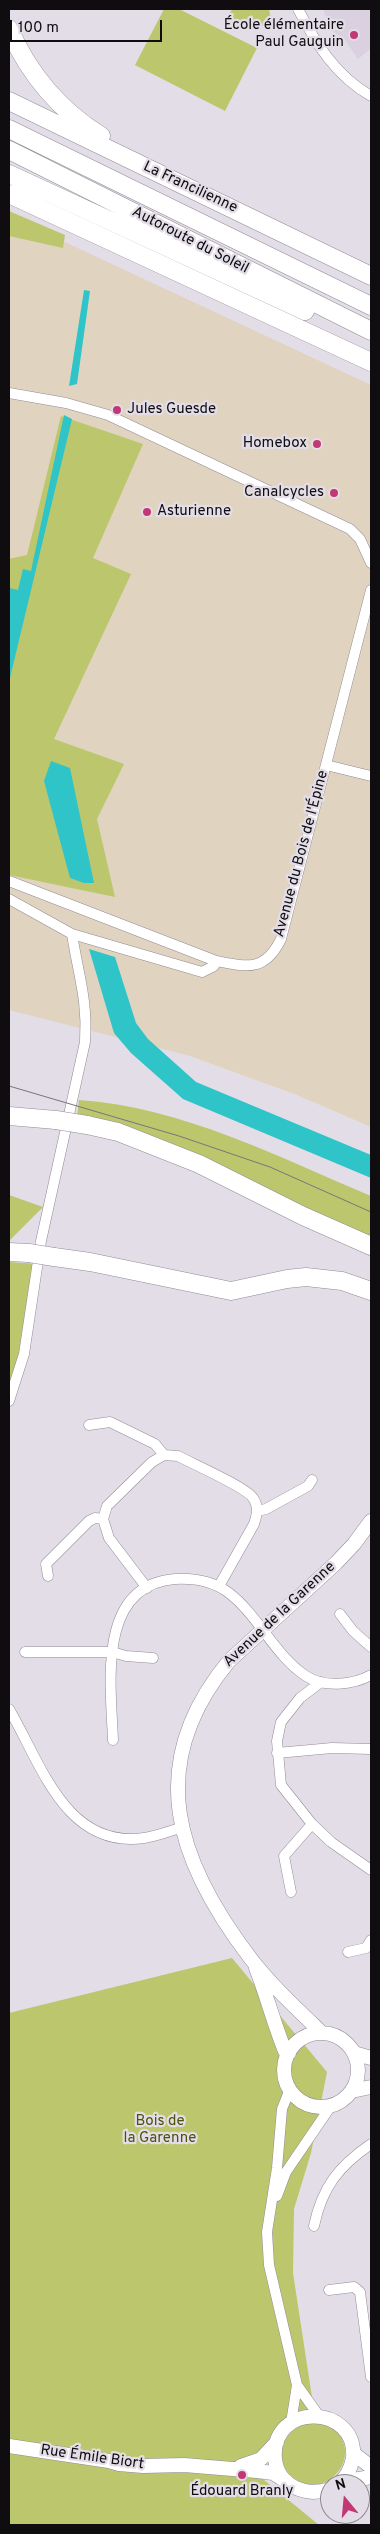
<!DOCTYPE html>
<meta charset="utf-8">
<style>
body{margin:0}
#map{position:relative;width:380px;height:2534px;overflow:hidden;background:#e3dde7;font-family:Overpass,sans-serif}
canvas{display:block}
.frame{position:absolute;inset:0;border:10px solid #0f0d10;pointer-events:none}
.north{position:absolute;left:320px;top:2474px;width:50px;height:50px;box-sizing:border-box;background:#e3dde7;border:1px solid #8e8a91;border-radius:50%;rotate:343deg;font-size:14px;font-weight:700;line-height:20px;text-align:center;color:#0f0d10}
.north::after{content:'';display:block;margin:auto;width:18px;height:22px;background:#c13875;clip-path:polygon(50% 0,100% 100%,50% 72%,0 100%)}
.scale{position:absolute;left:10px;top:20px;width:152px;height:22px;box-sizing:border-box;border:2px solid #0f0d10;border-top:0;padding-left:6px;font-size:15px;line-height:18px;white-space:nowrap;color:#0f0d10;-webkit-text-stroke:4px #e3dde7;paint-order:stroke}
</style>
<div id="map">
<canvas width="380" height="2534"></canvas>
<div class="frame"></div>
<div class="north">N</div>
<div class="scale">100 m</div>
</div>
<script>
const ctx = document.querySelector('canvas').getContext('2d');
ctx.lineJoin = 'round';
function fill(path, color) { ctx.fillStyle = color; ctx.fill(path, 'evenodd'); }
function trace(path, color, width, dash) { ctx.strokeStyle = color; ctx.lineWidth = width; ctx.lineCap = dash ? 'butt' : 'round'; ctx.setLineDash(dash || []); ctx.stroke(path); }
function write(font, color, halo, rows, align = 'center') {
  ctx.font = font + ' Overpass,sans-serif'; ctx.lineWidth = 4.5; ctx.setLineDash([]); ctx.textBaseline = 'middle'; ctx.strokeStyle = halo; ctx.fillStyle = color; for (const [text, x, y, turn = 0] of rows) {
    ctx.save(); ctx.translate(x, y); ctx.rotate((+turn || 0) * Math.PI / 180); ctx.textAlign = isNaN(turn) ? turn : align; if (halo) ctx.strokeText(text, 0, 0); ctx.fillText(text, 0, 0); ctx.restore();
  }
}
fill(new Path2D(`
 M9,216l362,169v742l-74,-32 -107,-39 -181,-46z`), '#e0d4c0');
fill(new Path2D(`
 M323,9h48v41l-1,-1 -12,10 -14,-20 -12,-8z`), '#dad0e0');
fill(new Path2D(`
 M164,9h15l78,39 -32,63 -90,-46z
 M233,9h36l2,10 -3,6 -34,3 -3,-2 -1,-14z
 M9,211l56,24 -2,13 -54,-12z
 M61,416l82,28 -50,114 38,16 -77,165 70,25 -27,55 18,78 -106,-22v-316l18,-4z
 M79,1100c103,7 199,57 292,96v42l-294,-121z
 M9,1195l34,12 -34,34z
 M9,1262l29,2 -29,141z
 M232,1958l95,114 -16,81 -17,56 -1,64 20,131 -14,18c6,0 16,-3 23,-1 3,1 7,4 9,6 36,26 -4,75 -36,52 -11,-8 -15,-19 -15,-33l-22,29 61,50h-310v-512z`), '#bcc66d');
fill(new Path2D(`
 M84,290l6,1 -13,93 -8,2z
 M64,415l8,4 -63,263v-94l9,2 5,-21 8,2z
 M51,761l19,7 24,115h-10l-14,-5 -26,-97z
 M89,949l26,8 21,66 12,16 48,43 175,73v23l-188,-79 -52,-46 -17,-20z`), '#2fc4c8');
const street = new Path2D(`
 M298,9c18,35 38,67 73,87
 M9,393l57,10 42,12 242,114 10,10 11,24
 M326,765l45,11
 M9,881l207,80c31,6 49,11 65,-22l90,-349
 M9,899l63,35 130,38 12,-6 2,-5
 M9,1401l15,-47 17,-113 44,-199c3,-42 -7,-68 -13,-108
 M89,1425l21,-3 45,22 9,11
 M257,1511l9,-2 42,-23 4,-6
 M48,1576l-2,-12 43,-43 6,-3 8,1
 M147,1588l-38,-50 -6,-19 4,-13 45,-44 12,-7 14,1c15,8 68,31 75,42 6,8 4,17 1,26l-35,62
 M340,1614l13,17 18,16
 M25,1652h87l14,4 27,2
 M321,1682l-21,16 -19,24 -4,19 4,44 31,39 19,18 40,28
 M9,1709c32,54 56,140 135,129 13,-2 25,-7 37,-10
 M113,1740c-2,-54 -17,-155 62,-161 19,-1 38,2 54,14 29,22 46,63 77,83 18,12 47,9 65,-1
 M277,1753l55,-5 39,1
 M291,1892l-7,-36 28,-32
 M348,1952l18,-4 5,-8
 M290,2089l-8,20 -5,59 -10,64 2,33 28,120 22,31
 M277,2196l9,-24 45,-66
 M314,2226c8,-39 25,-60 57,-82
 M329,2290l25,-3 6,5 11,85
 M291,2423l6,-38`);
const secondary = new Path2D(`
 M256,1968c11,28 18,56 29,83l4,2
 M322,2033c-24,-23 -50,-47 -71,-74 -75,-98 -108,-194 -22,-298l107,-98 18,-19 17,-23
 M284 2070a37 37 0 1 1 74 0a37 37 0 1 1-74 0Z
 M354,2053l17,5
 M352,2091l19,-4
 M9,2446l100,15 10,3 24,2 41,-1 73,6 16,2 13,8
 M353,2453l18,14
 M241,2466l20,-7 16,-17
 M341,2482l30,-5
 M330,2489c-23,8 -52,-2 -55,-30 -5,-58 83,-55 78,-1 -2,10 -7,20 -15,26`);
const highway = new Path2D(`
 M9,29c20,45 50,81 92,107
 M9,101l362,175
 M9,129l362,177
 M9,150l362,181
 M9,174l296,137
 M9,194l362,168
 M9,1116l47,4
 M87,1125l31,7 81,32 104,52 68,30
 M9,1252l20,1
 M54,1257l36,5 141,29 56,-12 19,-2 36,4 29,10`);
trace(street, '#918b95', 11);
trace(secondary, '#918b95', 15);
trace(highway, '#918b95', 19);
trace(street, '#fff', 10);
trace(secondary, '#fff', 14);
trace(highway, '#fff', 18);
trace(new Path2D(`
 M9,1086l170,50 91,31 101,45`), '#79757b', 1);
const highwayBridge = new Path2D(`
 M56,1120l31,5
 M29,1253l25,4`);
trace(highwayBridge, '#918b95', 19, []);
trace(highwayBridge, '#fff', 18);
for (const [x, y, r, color] of [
 [354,35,5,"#c13875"],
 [117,410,5,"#c13875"],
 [317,444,5,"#c13875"],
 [334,493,5,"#c13875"],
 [147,512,5,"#c13875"],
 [242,2475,5,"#c13875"]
]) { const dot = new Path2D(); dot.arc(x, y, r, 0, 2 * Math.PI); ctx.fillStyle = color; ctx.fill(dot); trace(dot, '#e3dde7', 2); }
write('15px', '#0f0d10', '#e3dde7', [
 ["École élémentaire",344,26],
 ["Paul Gauguin",344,43],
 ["Jules Guesde",127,410,"left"],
 ["Homebox",307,444],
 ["Canalcycles",324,493],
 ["Asturienne",157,512,"left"],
 ["Édouard Branly",242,2492,"center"]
], 'right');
write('15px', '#0f0d10', '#e3dde7', [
 ["La Francilienne",190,188,25],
 ["Autoroute du Soleil",190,241,27],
 ["Avenue du Bois de l'Épine",302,854,-75],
 ["Avenue de la Garenne",280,1615,-43],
 ["Rue Émile Biort",92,2458,8]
]);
write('15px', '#4c520b', '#e3dde7', [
 ["Bois de",160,2122],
 ["la Garenne",160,2139]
]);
</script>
